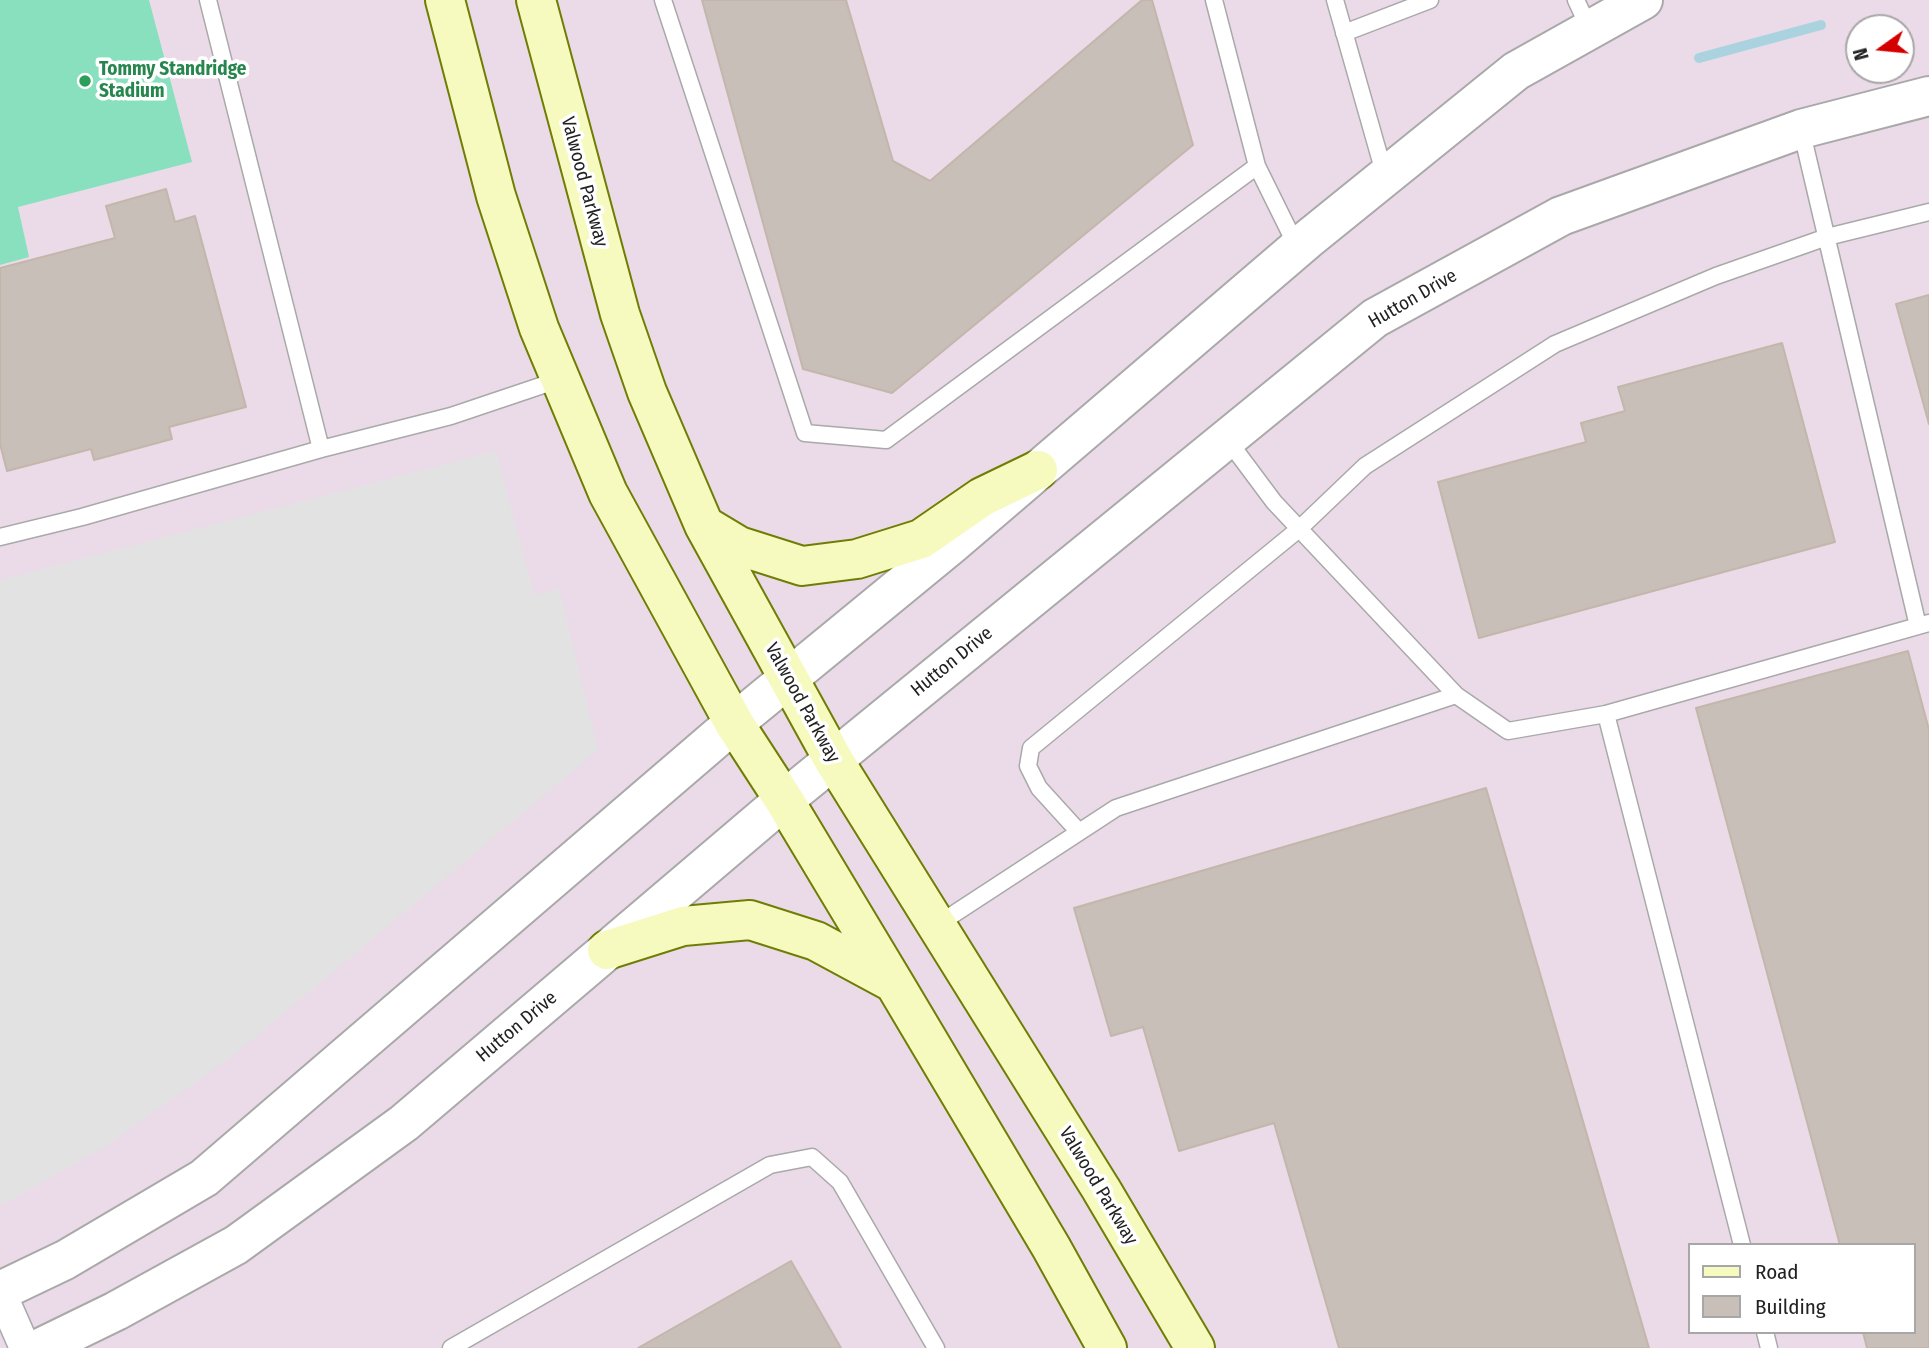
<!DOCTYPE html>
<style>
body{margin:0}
#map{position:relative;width:1929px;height:1348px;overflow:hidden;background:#f2efe9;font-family:"Fira Sans Condensed",sans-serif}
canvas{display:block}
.legend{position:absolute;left:1688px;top:1243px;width:228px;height:91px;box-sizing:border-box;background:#fff;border:2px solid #a7a7a7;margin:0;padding:9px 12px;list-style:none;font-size:21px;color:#222}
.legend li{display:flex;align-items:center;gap:14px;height:35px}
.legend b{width:35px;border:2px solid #a7a7a7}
.north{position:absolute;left:1845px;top:14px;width:70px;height:70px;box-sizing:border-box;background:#fff;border:2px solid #a7a7a7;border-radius:50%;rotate:255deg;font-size:19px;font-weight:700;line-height:28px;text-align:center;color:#222}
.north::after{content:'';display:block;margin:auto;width:24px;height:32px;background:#d40000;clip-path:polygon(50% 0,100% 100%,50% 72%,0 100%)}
</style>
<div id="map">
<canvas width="1929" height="1348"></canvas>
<ul class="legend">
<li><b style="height:9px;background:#f7fabf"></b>Road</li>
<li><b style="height:19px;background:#c7bfb8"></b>Building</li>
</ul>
<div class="north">N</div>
</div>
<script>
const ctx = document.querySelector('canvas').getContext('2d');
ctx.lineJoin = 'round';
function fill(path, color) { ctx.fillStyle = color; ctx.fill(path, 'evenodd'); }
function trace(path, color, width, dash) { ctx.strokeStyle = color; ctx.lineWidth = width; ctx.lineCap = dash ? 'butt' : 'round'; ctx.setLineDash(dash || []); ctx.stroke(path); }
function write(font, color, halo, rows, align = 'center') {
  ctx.font = font + ' "Fira Sans Condensed",sans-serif'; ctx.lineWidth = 7; ctx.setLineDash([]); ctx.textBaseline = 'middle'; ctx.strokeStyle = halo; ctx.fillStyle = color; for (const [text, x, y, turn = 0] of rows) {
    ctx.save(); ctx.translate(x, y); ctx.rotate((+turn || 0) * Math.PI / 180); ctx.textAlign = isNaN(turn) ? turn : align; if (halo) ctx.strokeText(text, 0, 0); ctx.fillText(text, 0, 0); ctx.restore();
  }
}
fill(new Path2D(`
 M0,0h1929v1348h-1929zM1859,28h42v42h-42zM1689,1245h224v87h-224z`), '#ebdbe8');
fill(new Path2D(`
 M0,0h149l43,162 -174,45 11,50 -29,8z`), '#88e0be');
fill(new Path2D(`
 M496,451l38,144 25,-6 39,161 -364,305 -131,93 -101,57 -2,-7v-618z`), '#e2e2e2');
trace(new Path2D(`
 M1699,58l122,-33`), '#aad3df', 10);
const building = new Path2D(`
 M702,0h144l47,161 37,20 212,-181h10l41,145 -301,248 -89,-24z
 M166,189l9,33 20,-6 51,191 -77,20 3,12 -78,21 -3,-11 -84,22 -7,-27v-176l115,-30 -9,-32z
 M1929,295v129l-33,-120z
 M1782,343l53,199 -356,96 -41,-156 148,-40 -5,-19 44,-12 -7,-24z
 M1908,651l21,79v618h-62l-4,-16h50v-87h-73l-144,-537z
 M1486,788l163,560h-310l-65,-225 -95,28 -36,-124 -32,9 -37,-128z
 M791,1261l50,87h-203z`);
fill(building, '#c7bfb8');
trace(building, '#c4b6ab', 2);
const service = new Path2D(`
 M208,0l113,449
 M663,0l142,433 81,7 371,-274 -43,-166
 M1335,0l50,176
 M1576,0l14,30
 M1344,33l86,-33
 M1801,129l117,497
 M1257,166l40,81
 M1227,439l47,63 182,193
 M0,537l82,-20 239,-68 130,-33 110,-37
 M1079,832l-40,-44 -11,-22 3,-18 268,-219 66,-63 190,-122 161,-68 111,-39 102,-25
 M937,925l179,-117 340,-113 52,36 98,-17
 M1742,1245l-136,-531 323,-91
 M1765,1332l4,16
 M451,1348l319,-183 42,-8 28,25 96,166`);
const minor = new Path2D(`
 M0,1291l25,57`);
const tertiary = new Path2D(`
 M0,1291l65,-31 139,-82 530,-455 218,-179 355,-304 209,-169 127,-71
 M40,1348l76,-37 120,-66 168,-122 380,-323 591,-482 186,-102 240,-87 128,-33`);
const secondary = new Path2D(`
 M445,0l51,196 43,132 69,165 126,230 50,77 110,183 157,264 56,101
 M536,0l84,314 27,78 57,133 129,234 268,430 94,159
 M704,525l35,21 63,20 55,-7 64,-20 61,-42 56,-27
 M607,950l76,-24 67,-6 66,21 76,41`);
trace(service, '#a9a9a9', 19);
trace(minor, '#a9a9a9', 33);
trace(tertiary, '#a9a9a9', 42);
trace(secondary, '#707d05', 42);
trace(service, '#fff', 16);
trace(minor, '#fff', 30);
trace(tertiary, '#fff', 38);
trace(secondary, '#f7fabf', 38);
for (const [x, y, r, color] of [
 [85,81,7,"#2e9e5b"]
]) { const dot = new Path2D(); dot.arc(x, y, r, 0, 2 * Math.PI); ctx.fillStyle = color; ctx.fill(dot); trace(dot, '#fff', 2.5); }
write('bold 19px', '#27864d', '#fff', [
 ["Tommy Standridge",99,70],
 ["Stadium",99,92]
], 'left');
write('19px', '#222', '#fff', [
 ["Valwood Parkway",584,182,75],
 ["Hutton Drive",1413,299,-30],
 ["Hutton Drive",952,662,-39],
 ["Valwood Parkway",802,703,61],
 ["Hutton Drive",517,1027,-40],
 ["Valwood Parkway",1098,1186,59]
]);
</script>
